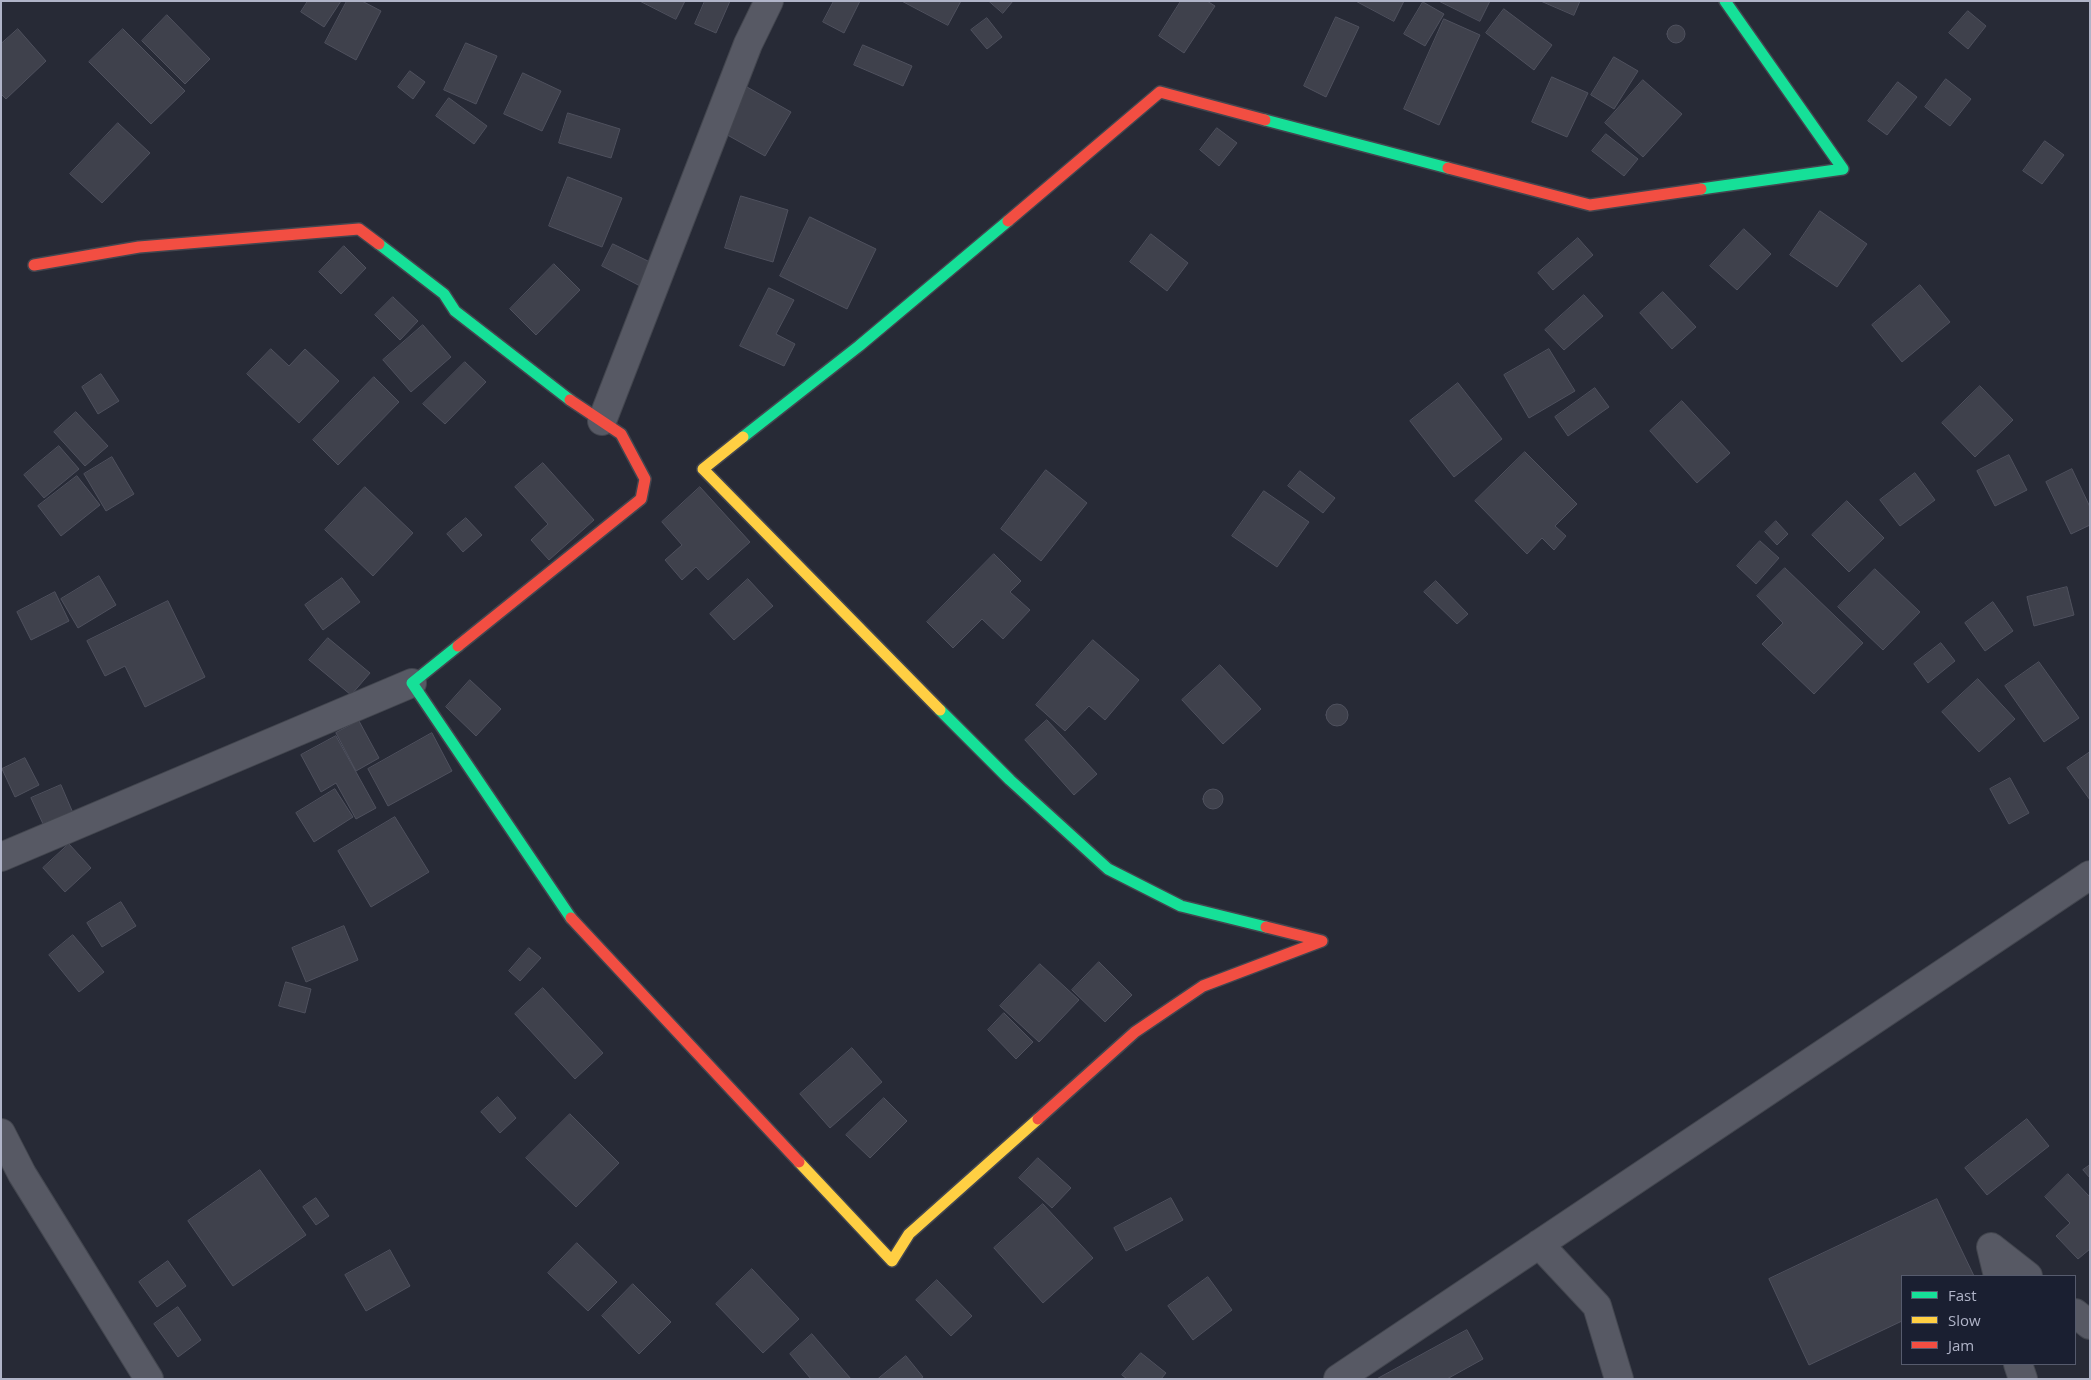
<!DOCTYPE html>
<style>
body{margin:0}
#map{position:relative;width:2091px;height:1380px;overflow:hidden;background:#272a36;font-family:"Open Sans",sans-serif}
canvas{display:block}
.frame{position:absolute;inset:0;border:2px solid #b0b4c8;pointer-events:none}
.legend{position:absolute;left:1901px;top:1275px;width:175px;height:90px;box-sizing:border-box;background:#1a1f31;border:1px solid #565b6d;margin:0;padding:6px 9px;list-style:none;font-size:15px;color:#b0b4c8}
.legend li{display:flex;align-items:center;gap:10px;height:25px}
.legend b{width:25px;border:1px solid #565b6d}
</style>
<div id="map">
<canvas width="2091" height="1380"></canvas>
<div class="frame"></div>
<ul class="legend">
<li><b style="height:6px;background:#16e098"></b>Fast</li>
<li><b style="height:6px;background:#ffcf43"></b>Slow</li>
<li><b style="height:6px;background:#f24e42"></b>Jam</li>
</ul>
</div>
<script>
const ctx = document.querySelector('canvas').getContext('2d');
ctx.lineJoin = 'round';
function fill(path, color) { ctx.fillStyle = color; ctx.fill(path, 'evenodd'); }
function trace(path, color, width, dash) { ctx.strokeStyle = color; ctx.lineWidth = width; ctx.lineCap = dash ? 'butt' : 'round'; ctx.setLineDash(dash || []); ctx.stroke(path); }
const building = new Path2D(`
 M308,1h33l-17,26 -23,-15z
 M347,1h15l19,10 -25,49 -31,-17z
 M640,1h45l-9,18z
 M705,1h25l-14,32 -21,-9z
 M834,1h26l-16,32 -21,-11z
 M902,1h59l-13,24z
 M989,1h24l-10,12z
 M1181,1h26l8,5 -31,47 -25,-17z
 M1356,1h48l-10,20z
 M1439,1h51l-10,20z
 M1541,1h39l-6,14z
 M1423,2l21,12 -19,32 -21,-12z
 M1504,9l48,36 -18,25 -48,-37z
 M1968,11l18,15 -18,23 -19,-16z
 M167,15l43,44 -25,25 -43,-43z
 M1336,17l23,10 -33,70 -22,-11z
 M987,18l15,19 -15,12 -16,-19z
 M1444,19l36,16 -41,90 -35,-16z
 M1667 34a9 9 0 1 1 18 0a9 9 0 1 1-18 0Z
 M18,29l28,32 -40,38 -5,-5v-50z
 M123,29l62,62 -34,33 -62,-62z
 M466,43l31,13 -21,48 -32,-14z
 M863,45l49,21 -9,20 -49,-21z
 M1614,57l24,14 -24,38 -23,-14z
 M410,71l15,11 -12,17 -15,-12z
 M523,73l38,18 -19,40 -38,-17z
 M1552,77l36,16 -21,44 -35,-15z
 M1946,79l25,20 -21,27 -25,-19z
 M1643,80l39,34 -39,43 -38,-34z
 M1898,82l19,15 -30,38 -19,-14z
 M747,87l44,25 -26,44 -43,-24z
 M449,98l38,28 -13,18 -38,-28z
 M568,113l52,16 -9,29 -52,-15z
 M118,123l32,30 -48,50 -32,-29z
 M1217,128l20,15 -18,23 -19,-16z
 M1606,134l32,25 -14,17 -32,-25z
 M2045,141l19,14 -22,29 -19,-13z
 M568,177l54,21 -20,49 -53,-21z
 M741,196l47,14 -15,52 -48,-14z
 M1820,211l47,33 -30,43 -47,-32z
 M810,217l66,32 -29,60 -67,-33z
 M1744,229l27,25 -34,36 -27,-24z
 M1151,234l37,29 -21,28 -37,-29z
 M1578,238l15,17 -40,35 -15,-17z
 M613,244l39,19 -12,23 -38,-20z
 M344,246l22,22 -25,26 -22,-22z
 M554,264l26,26 -44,45 -26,-26z
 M1920,285l30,37 -48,40 -30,-37z
 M769,288l25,12 -18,34 19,10 -11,22 -44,-20z
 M1663,292l33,35 -24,22 -32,-36z
 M1584,295l19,21 -39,34 -19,-20z
 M393,297l25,24 -18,19 -25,-25z
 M423,325l28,32 -40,35 -28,-32z
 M271,349l18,17 16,-17 34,32 -40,42 -52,-49z
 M1549,349l26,42 -46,27 -25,-43z
 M465,362l21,20 -41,42 -22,-20z
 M101,374l18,27 -21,13 -16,-27z
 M374,377l25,25 -61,63 -25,-25z
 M1458,383l44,56 -48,38 -44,-56z
 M1980,386l33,34 -38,37 -33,-34z
 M1595,388l14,19 -41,29 -13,-19z
 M1682,401l48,52 -33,30 -47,-52z
 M76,412l32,34 -23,20 -31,-34z
 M59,446l20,23 -35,29 -20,-23z
 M1525,452l52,52 -22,22 11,10 -12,14 -12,-12 -15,16 -52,-53z
 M2009,455l18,35 -32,16 -18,-35z
 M112,457l22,37 -28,17 -22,-37z
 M543,463l51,57 -45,40 -18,-20 17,-16 -33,-37z
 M2072,469l18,38v18l-19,9 -25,-52z
 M1046,470l41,33 -46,58 -40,-32z
 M1300,471l35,27 -12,15 -35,-27z
 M1915,473l20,27 -35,26 -20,-26z
 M77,476l23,29 -39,31 -23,-30z
 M365,487l48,46 -40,43 -48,-46z
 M700,487l50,55 -42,38 -12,-13 -14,13 -17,-20 17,-15 -20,-23z
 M1264,491l45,31 -32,45 -45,-31z
 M1847,501l37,37 -35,34 -37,-37z
 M466,518l16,17 -19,17 -16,-18z
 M1776,521l12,13 -11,11 -12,-13z
 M1760,541l19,17 -23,26 -19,-18z
 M994,554l27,27 -11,11 20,18 -27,29 -21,-20 -29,29 -26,-26z
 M1785,568l78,75 -49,51 -52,-50 21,-21 -26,-27z
 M1875,569l45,43 -37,38 -45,-43z
 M99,576l17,29 -38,23 -17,-29z
 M342,578l18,24 -37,28 -18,-25z
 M748,579l25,27 -39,34 -24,-26z
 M1436,581l32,33 -11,10 -33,-32z
 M2067,587l7,28 -40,11 -7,-29z
 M55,592l14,29 -38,19 -14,-28z
 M168,601l37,76 -60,30 -20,-41 -20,10 -18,-35z
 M1993,602l20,29 -28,20 -20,-28z
 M328,638l42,35 -19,22 -42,-35z
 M1093,640l46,40 -34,40 -16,-14 -24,25 -29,-26z
 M1941,643l14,18 -27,22 -14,-19z
 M2039,662l40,56 -35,24 -39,-56z
 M1220,665l41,44 -38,35 -41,-44z
 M1978,679l37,40 -36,33 -37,-40z
 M470,680l31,29 -25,27 -30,-29z
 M1326 715a11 11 0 1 1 22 0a11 11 0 1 1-22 0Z
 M1047,720l50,54 -23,21 -49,-55z
 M359,721l20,37 -23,13 -20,-38z
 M432,733l20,38 -64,35 -20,-37z
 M336,736l40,72 -20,11 -20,-36 -15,9 -20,-37z
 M2090,752v48l-23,-32z
 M25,758l14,27 -24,12 -13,-28z
 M2010,778l19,35 -20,11 -19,-35z
 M61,785l12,28 -29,13 -13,-28z
 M1203 799a10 10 0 1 1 20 0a10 10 0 1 1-20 0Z
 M335,789l18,28 -39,25 -18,-29z
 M395,817l34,55 -58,35 -33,-56z
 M69,844l22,24 -26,24 -22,-24z
 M121,902l15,24 -34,21 -15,-24z
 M344,926l14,34 -52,22 -14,-34z
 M73,935l31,37 -25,20 -30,-37z
 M529,948l12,10 -21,23 -11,-10z
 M1099,962l33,33 -27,27 -33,-32z
 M1040,964l39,36 -40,42 -39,-36z
 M286,982l25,7 -6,24 -26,-7z
 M543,988l60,65 -28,26 -60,-65z
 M1004,1013l29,29 -17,17 -28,-29z
 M852,1048l30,34 -52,46 -30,-34z
 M498,1097l18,21 -16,15 -19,-21z
 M884,1098l23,23 -37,37 -24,-23z
 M570,1114l49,49 -43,44 -50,-49z
 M2027,1119l22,27 -62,49 -22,-27z
 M1038,1158l33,30 -19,20 -33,-30z
 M2090,1165v13l-7,-8z
 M260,1170l46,65 -73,51 -45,-65z
 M2068,1174l22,23v52l-12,10 -22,-23 14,-13 -25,-26z
 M316,1198l13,18 -13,9 -13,-18z
 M1171,1198l12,22 -57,31 -12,-23z
 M1937,1199l37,77h-72v45l-93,44 -40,-86z
 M1043,1204l50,54 -50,45 -49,-55z
 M577,1243l40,39 -29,29 -40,-38z
 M390,1250l20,36 -44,25 -21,-36z
 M168,1261l18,25 -29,21 -18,-25z
 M752,1269l47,50 -36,34 -47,-49z
 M1208,1277l24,33 -39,30 -25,-34z
 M937,1280l35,36 -21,20 -35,-36z
 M633,1284l38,38 -32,32 -37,-38z
 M178,1307l23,33 -23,17 -24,-33z
 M1467,1330l16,29 -36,20h-70z
 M812,1334l39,45h-40l-21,-25z
 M1141,1353l25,20 -5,6h-34l-5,-4z
 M906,1356l17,21 -3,2h-42z`);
fill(building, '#3f414c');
trace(building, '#4f515e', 1);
const street = new Path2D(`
 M602,421l146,-377 21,-43
 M1,857l411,-174
 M1,1133l21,41 127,205
 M1539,1244l58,62 22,73
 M1998,1276l-7,-29 37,29
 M2075,1313l15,12
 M2018,1364l5,15
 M1338,1379l752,-504`);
const fast = new Path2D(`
 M1265,120l183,48
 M1701,189l142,-20 -118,-168
 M379,244l65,50 11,17 115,89
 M743,437l116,-91 149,-125
 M458,646l-46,37 159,235
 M940,710l70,70 98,89 73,37 85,21`);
const slow = new Path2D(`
 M743,437l-40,32 237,241
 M799,1162l93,99 17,-27 129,-115`);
const jam = new Path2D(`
 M1448,168l142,37 111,-16
 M1008,221l152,-129 105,28
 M34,265l105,-18 220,-18 20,15
 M458,646l183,-147 4,-20 -24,-45 -51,-34
 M571,918l228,244
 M1038,1119l97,-87 68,-46 119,-45 -56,-14`);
trace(street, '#43464f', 30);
trace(fast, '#43464f', 14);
trace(slow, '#43464f', 14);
trace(jam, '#43464f', 14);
trace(street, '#575964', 28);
trace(fast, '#16e098', 11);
trace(slow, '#ffcf43', 11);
trace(jam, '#f24e42', 11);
</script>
